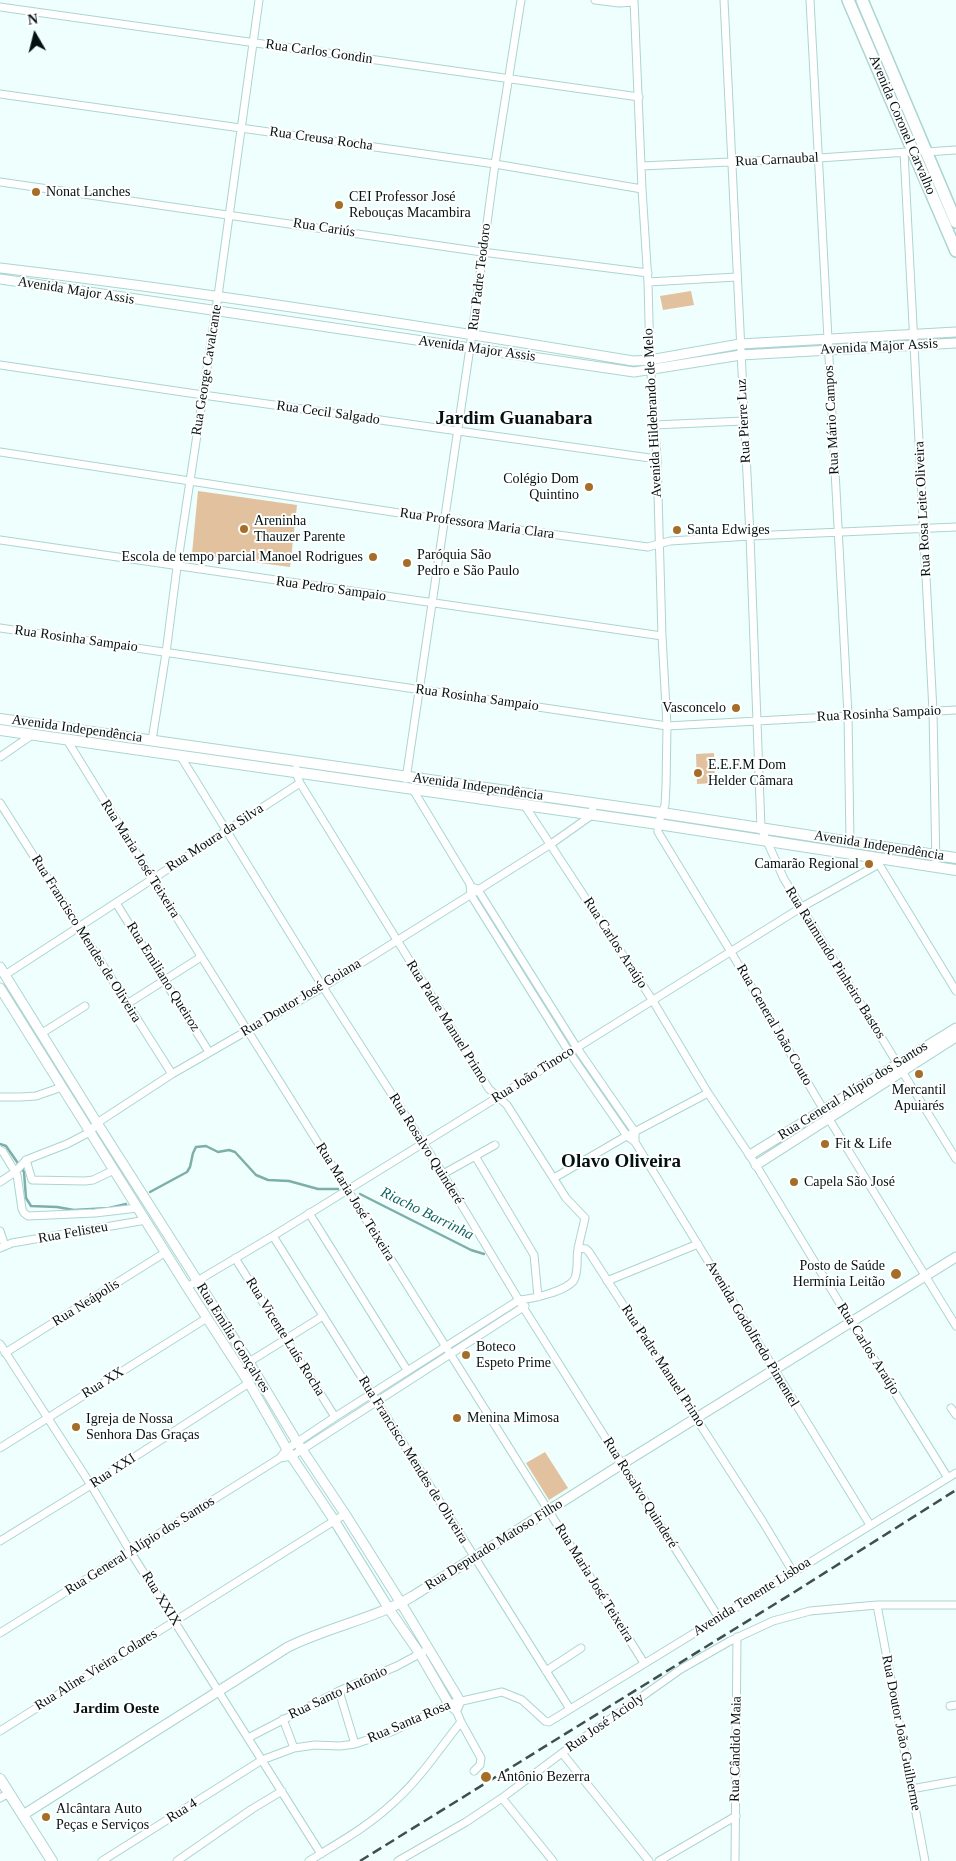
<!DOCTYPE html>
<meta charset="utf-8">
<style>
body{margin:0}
#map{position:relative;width:956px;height:1861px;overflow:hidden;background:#eefffd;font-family:"Times New Roman",serif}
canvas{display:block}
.north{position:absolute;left:10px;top:10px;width:50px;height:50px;-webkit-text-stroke:4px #fff;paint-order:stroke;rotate:352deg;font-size:14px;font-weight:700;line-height:20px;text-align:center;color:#031211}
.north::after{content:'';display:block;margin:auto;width:18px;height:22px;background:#031211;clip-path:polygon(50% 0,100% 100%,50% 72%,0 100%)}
</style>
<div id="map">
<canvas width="956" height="1861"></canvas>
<div class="north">N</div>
</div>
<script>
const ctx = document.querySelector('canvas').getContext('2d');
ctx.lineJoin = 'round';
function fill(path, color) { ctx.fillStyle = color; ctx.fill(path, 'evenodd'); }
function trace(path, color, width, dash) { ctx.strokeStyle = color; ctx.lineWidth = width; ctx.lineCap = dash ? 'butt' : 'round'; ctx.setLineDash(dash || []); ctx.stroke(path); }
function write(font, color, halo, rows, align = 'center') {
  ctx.font = font + ' "Times New Roman",serif'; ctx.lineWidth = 4; ctx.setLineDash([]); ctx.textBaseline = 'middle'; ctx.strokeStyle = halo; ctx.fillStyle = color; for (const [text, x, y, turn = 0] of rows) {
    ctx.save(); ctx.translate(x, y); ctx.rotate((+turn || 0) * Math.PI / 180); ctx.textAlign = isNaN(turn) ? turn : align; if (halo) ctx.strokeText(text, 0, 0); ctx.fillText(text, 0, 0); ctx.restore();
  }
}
fill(new Path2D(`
 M691,291l3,14 -31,5 -3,-14z
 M198,491l99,14 -7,62 -98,-13z
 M714,753l1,30 -18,1 -1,-30z
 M545,1452l23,36 -19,12 -23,-37z`), '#e2c19e');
trace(new Path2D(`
 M0,1144l6,2 18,26 2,26 5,8 26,1 17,3 35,-2 17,-4
 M150,1192l37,-20 3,-5 3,-14 3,-6 10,-1 12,6 11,-2 6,2 21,23 12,5 21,1 29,8h20
 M360,1194l111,56 13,4`), '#7eaeaa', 2.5);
const minor = new Path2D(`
 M595,0l24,3 15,-1
 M634,0l8,189 6,93 2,78 7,99 5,177 5,90 -1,60 -1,19 -7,19v8l73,120 98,167 127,207
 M724,0l26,536 11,292 23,51 172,280
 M810,0l38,715 2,126
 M0,7l639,90
 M0,94l495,70 147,25
 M904,152l29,559 3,155
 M926,152l30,-2
 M641,166l178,-8 89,-6
 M0,182l482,70 166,21
 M648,282l89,-5
 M0,365l203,30 454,64
 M654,425l90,-4
 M0,452l445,68 203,27 22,-6 80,-5 206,-9
 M0,540l662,96
 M0,628l667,98 289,-16
 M67,740l85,138 492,785
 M152,740l14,-87 11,-86 41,-271 41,-296
 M0,757l32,-22
 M181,757l142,230 120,187 80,133 196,311
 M406,779l66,-445 23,-170 26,-164
 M412,788l58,96 1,11 98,157 58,84 8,6 235,383
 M0,803l172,271
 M525,803v3l128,195 55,92 48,72 95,157 97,156
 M877,861l79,130
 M475,888l3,2 99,158 58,84v10
 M116,903l93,149
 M5,975l295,-192
 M127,1004l74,-47
 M42,1033l43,-27
 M0,1097h20l16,-1 26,-9
 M0,1150l3,2 14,23 5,34 2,4 4,3 67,-3 43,-5
 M475,1156l59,99 4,42
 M26,1160l6,20 53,1 8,-1 21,-10
 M443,1174l52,-29
 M554,1178l69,-40 85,-45
 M0,1182l15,-10 11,-12 41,-16 23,-12 7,-9 75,-49 151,-87 155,-97 73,-46 41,-29 1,-11
 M309,1213l98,157
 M0,1231l5,15
 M273,1236l297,473
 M0,1248l12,-5 134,-23
 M578,1248l8,1 3,3 174,270 30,50
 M235,1258l100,159
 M607,1281l91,-37
 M187,1287l86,-51 225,-139 304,-190 77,-43
 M0,1344l91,141 39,66 191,303
 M5,1353l161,-101
 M249,1362l74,-46
 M951,1408l5,7
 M0,1448l207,-130
 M280,1458l7,-9 48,-32 184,-117c13,-1 48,-9 55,-20 5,-9 2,-21 4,-31 2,-11 5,-21 7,-31l-19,-20 -59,-93 -18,-16 -189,-306 -4,-10v-4
 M0,1541l91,-56 158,-102
 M877,1605l48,256
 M0,1633l280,-175 12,-2 233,-150
 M546,1671l35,-23
 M339,1691l16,53
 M950,1706l6,-1
 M456,1710l5,12 20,36 -1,7 -6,6
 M283,1719l11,29
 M0,1731l345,-217
 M248,1738l91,-47 58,-25 26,-14
 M562,1753l87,108
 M911,1789l45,-8
 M0,1798l9,-5
 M502,1798l51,63
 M102,1861l160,-101 32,-12 21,-3 25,1 15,-2 36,-12 58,-28 53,-12 20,8 23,21 4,1 407,-249
 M177,1861l75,-52 30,-18
 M309,1861c29,-18 60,-35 85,-59 26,-23 45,-53 67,-80
 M398,1861l68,-39 36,-24 60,-45 119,-84 49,-28 43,-20 37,-10 67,-6h79
 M659,1861l77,-45
 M735,1861l2,-224`);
const tertiary = new Path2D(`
 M0,268c212,25 423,58 633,93l17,-1 90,-16 216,-12
 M0,279l634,93 107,-17 215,-12
 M0,967l97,156 152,239 48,80 48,72 56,89 59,98 -4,9 -7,-6 -29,-50 -31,-45 -55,-89 -46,-69 -39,-68 -62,-96 -187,-299
 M750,1155l206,-127
 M756,1165l200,-128
 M23,1815l265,-168c40,-20 86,-28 125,-51l209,-132 334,-207`);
const secondary = new Path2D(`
 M0,719l662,94 294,45
 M0,730l658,94 298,46
 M0,1779l52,82`);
const primary = new Path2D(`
 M848,0l108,251
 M862,0l94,222`);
trace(minor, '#abd5d2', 9);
trace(tertiary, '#abd5d2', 11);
trace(secondary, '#abd5d2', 12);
trace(primary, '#abd5d2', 14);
trace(minor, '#fff', 7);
trace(tertiary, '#fff', 9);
trace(secondary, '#fff', 10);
trace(primary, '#fff', 11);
trace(new Path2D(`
 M360,1861l436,-270 160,-101`), '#404f4e', 2.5, [10, 5]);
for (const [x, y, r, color] of [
 [36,192,5,"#a46e28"],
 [339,205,5,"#a46e28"],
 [589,487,5,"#a46e28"],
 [244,529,5,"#a46e28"],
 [677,530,5,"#a46e28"],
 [373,557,5,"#a46e28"],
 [407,563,5,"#a46e28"],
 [736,708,5,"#a46e28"],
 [698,773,5,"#a46e28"],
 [869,864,5,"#a46e28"],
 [919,1074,5,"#a46e28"],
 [825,1144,5,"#a46e28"],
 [794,1182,5,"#a46e28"],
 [896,1274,6,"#a46e28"],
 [466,1355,5,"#a46e28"],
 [457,1418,5,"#a46e28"],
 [76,1427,5,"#a46e28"],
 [486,1777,6,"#a46e28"],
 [46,1817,5,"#a46e28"]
]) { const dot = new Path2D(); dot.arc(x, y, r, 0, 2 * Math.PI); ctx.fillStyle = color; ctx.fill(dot); trace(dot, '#fff', 2); }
write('14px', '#031211', '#fff', [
 ["Rua Carlos Gondin",319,52,8],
 ["Avenida Coronel Carvalho",902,125,67],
 ["Rua Creusa Rocha",321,139,8],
 ["Rua Carnaubal",777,160,-3],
 ["Rua Cariús",324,228,9],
 ["Rua Padre Teodoro",480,277,-83],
 ["Avenida Major Assis",76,291,9],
 ["Avenida Major Assis",879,347,-3],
 ["Avenida Major Assis",477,349,8],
 ["Rua George Cavalcante",207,370,-81],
 ["Rua Cecil Salgado",328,413,8],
 ["Avenida Hildebrando de Melo",653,413,-93],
 ["Rua Mário Campos",832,420,-93],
 ["Rua Pierre Luz",744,421,-93],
 ["Rua Rosa Leite Oliveira",923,509,-93],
 ["Rua Professora Maria Clara",477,524,8],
 ["Rua Pedro Sampaio",331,589,8],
 ["Rua Rosinha Sampaio",76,639,8],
 ["Rua Rosinha Sampaio",477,698,8],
 ["Rua Rosinha Sampaio",879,714,-3],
 ["Avenida Independência",77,729,8],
 ["Avenida Independência",478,787,8],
 ["Rua Moura da Silva",215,838,-33],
 ["Avenida Independência",879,846,9],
 ["Rua Maria José Teixeira",140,859,58],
 ["Rua Francisco Mendes de Oliveira",86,939,58],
 ["Rua Carlos Araújo",615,943,57],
 ["Rua Raimundo Pinheiro Bastos",835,963,58],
 ["Rua Emiliano Queiroz",163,977,58],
 ["Rua Doutor José Goiana",301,998,-31],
 ["Rua Padre Manuel Primo",447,1022,58],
 ["Rua General João Couto",774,1025,60],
 ["Rua João Tinoco",533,1075,-32],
 ["Rua General Alípio dos Santos",853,1091,-32],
 ["Rua Rosalvo Quinderé",426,1149,58],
 ["Rua Maria José Teixeira",355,1202,58],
 ["Rua Felisteu",73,1233,-10],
 ["Rua Neápolis",86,1303,-32],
 ["Avenida Godolfredo Pimentel",752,1334,59],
 ["Rua Vicente Luís Rocha",285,1337,58],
 ["Rua Emília Gonçalves",233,1338,58],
 ["Rua Carlos Araújo",868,1349,58],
 ["Rua Padre Manuel Primo",663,1366,57],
 ["Rua XX",103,1383,-32],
 ["Rua Francisco Mendes de Oliveira",413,1460,58],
 ["Rua XXI",113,1471,-33],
 ["Rua Rosalvo Quinderé",640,1493,58],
 ["Rua Deputado Matoso Filho",494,1545,-32],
 ["Rua General Alípio dos Santos",140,1546,-32],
 ["Rua Maria José Teixeira",594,1583,58],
 ["Avenida Tenente Lisboa",752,1597,-32],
 ["Rua XXIX",161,1599,58],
 ["Rua Aline Vieira Colares",96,1670,-32],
 ["Rua Santo Antônio",338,1693,-25],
 ["Rua Santa Rosa",409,1722,-23],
 ["Rua José Acioly",605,1723,-35],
 ["Rua Doutor João Guilherme",901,1733,79],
 ["Rua Cândido Maia",736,1749,-89],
 ["Rua 4",182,1811,-32]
]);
write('14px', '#031211', '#fff', [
 ["Nonat Lanches",46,192],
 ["CEI Professor José",349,197],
 ["Rebouças Macambira",349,213],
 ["Colégio Dom",579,479,"right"],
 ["Quintino",579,495,"right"],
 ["Areninha",254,521],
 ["Thauzer Parente",254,537],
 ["Santa Edwiges",687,530],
 ["Paróquia São",417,555],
 ["Pedro e São Paulo",417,571],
 ["Escola de tempo parcial Manoel Rodrigues",363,557,"right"],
 ["Vasconcelo",726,708,"right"],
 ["E.E.F.M Dom",708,765],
 ["Helder Câmara",708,781],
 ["Camarão Regional",859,864,"right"],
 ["Mercantil",919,1090,"center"],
 ["Apuiarés",919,1106,"center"],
 ["Fit & Life",835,1144],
 ["Capela São José",804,1182],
 ["Posto de Saúde",885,1266,"right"],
 ["Hermínia Leitão",885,1282,"right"],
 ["Boteco",476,1347],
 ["Espeto Prime",476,1363],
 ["Menina Mimosa",467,1418],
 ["Igreja de Nossa",86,1419],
 ["Senhora Das Graças",86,1435],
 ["Antônio Bezerra",497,1777],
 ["Alcântara Auto",56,1809],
 ["Peças e Serviços",56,1825]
], 'left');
write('italic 15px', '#0e635f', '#fff', [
 ["Riacho Barrinha",427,1214,26]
]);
write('bold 15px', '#031211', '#fff', [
 ["Jardim Oeste",116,1709]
]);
write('bold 19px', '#031211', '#fff', [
 ["Jardim Guanabara",514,419],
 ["Olavo Oliveira",621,1162]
]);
</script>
